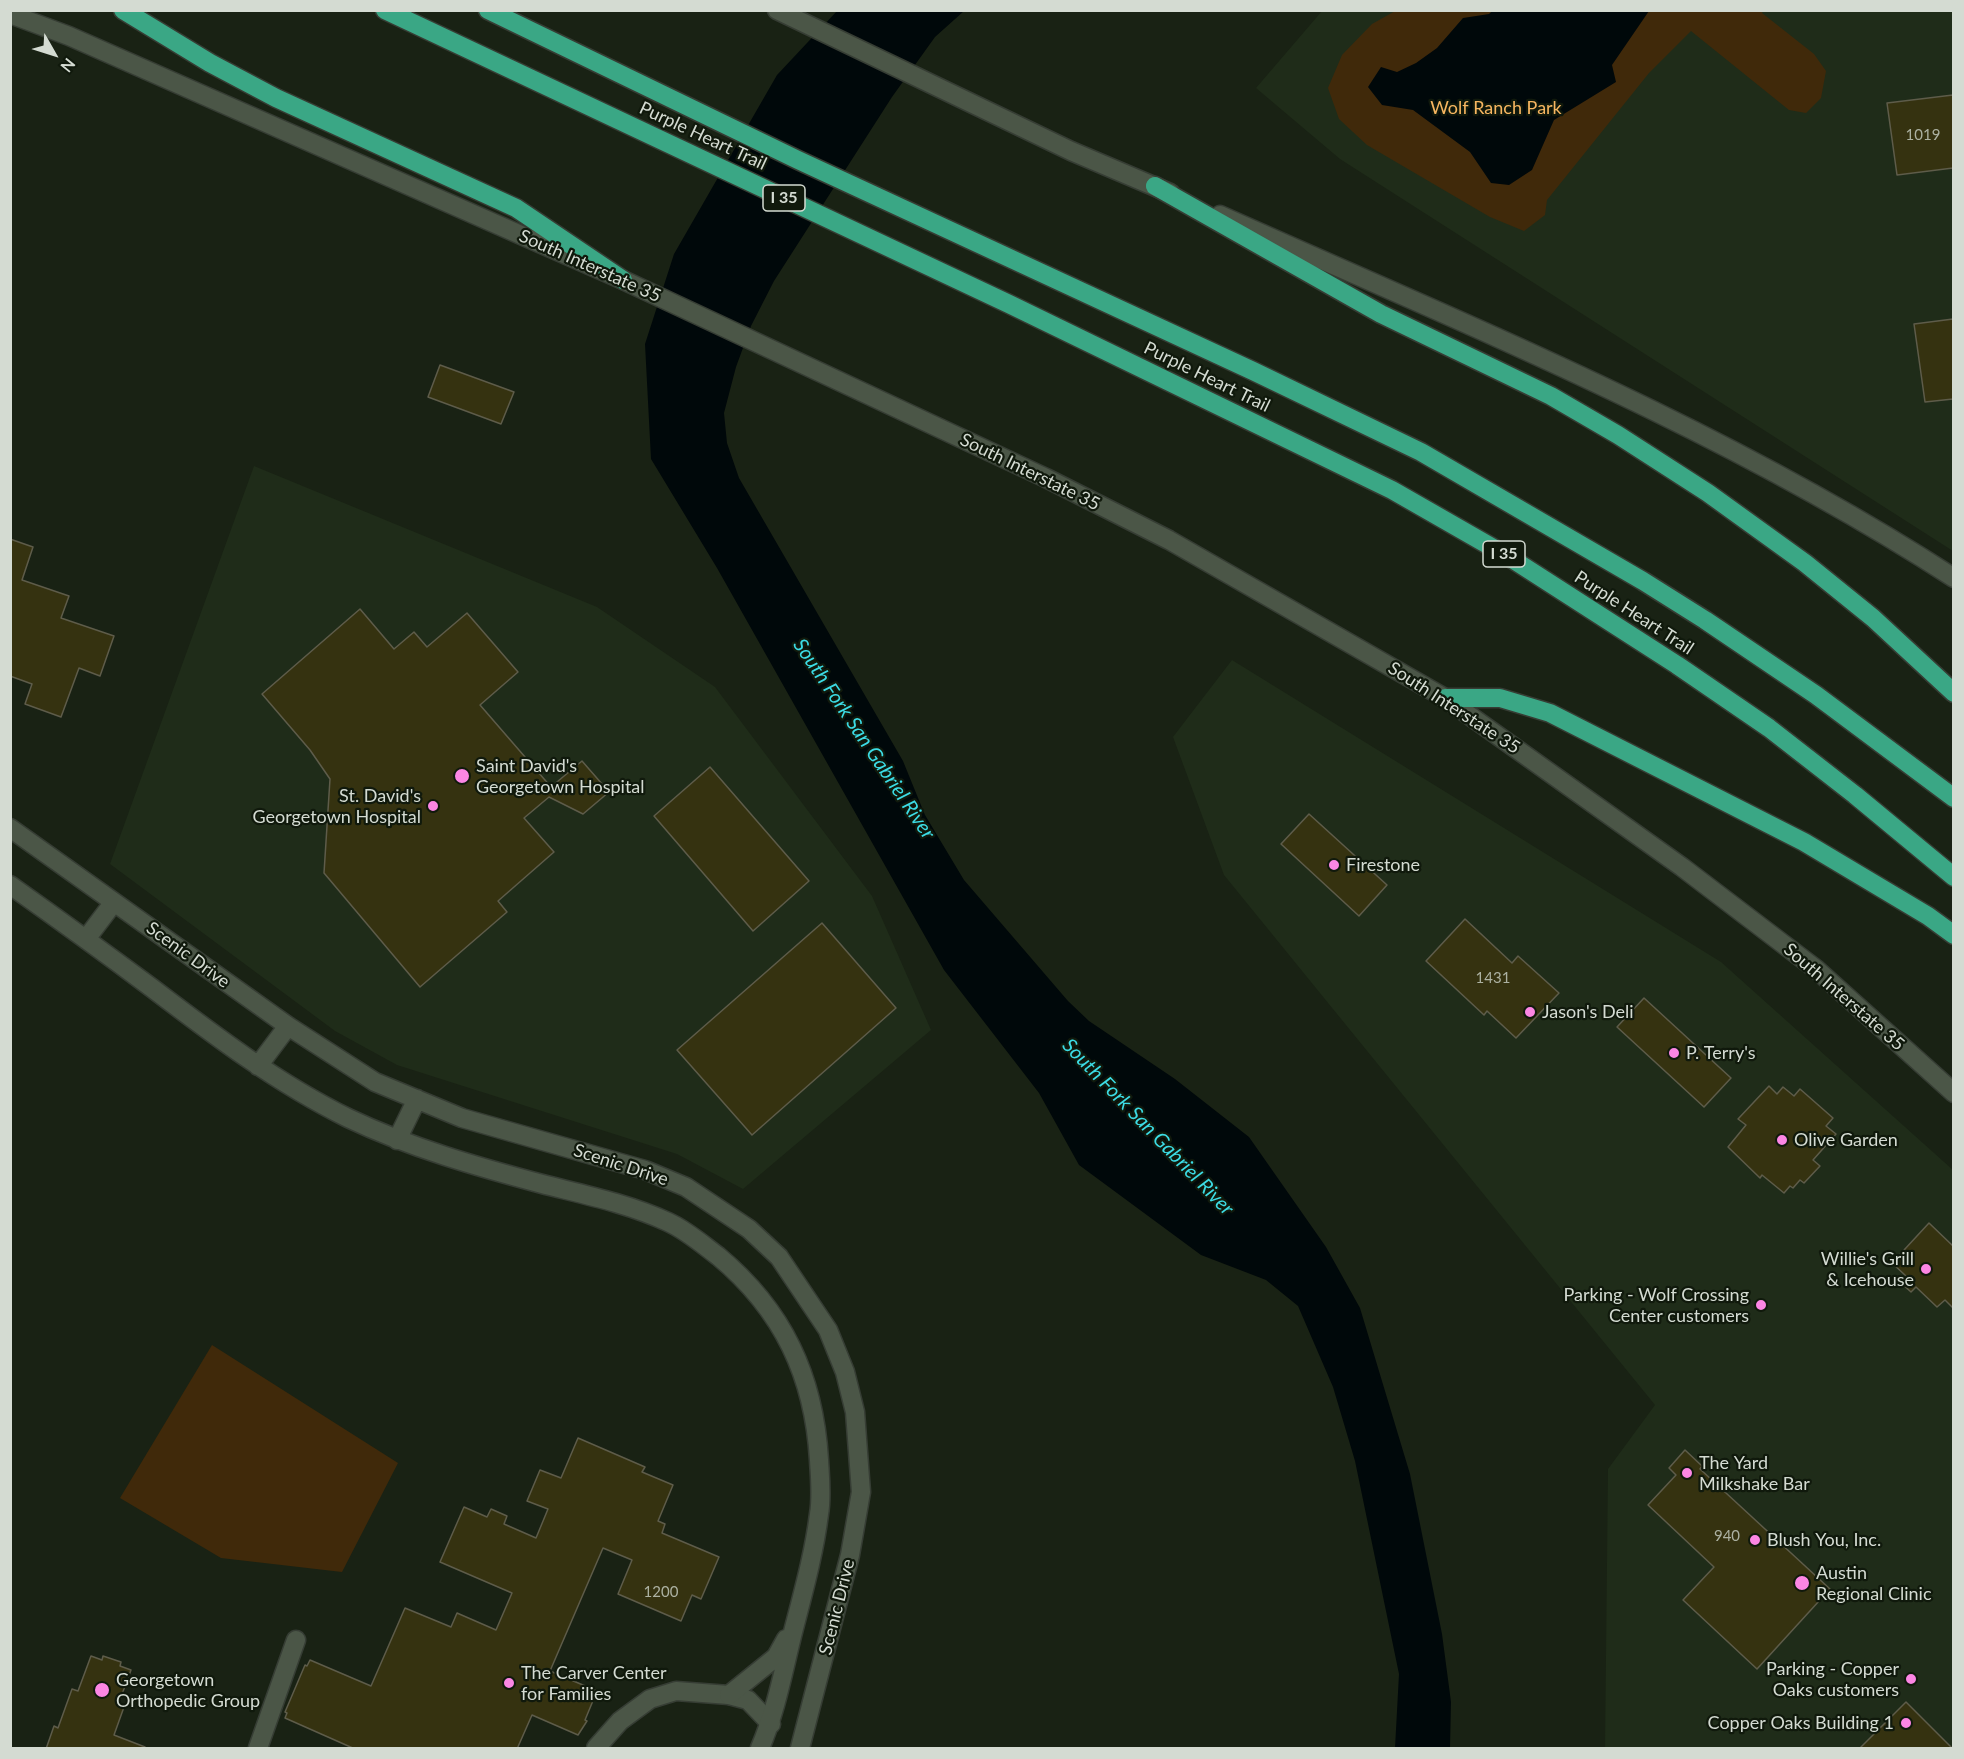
<!DOCTYPE html>
<style>
body{margin:0}
#map{position:relative;width:1964px;height:1759px;overflow:hidden;background:#192214;font-family:Lato,sans-serif}
canvas{display:block}
.frame{position:absolute;inset:0;border:12px solid #d4dbd2;pointer-events:none}
.north{position:absolute;left:24px;top:24px;width:60px;height:60px;-webkit-text-stroke:4px #10190c;paint-order:stroke;rotate:129deg;font-size:16px;font-weight:700;line-height:24px;text-align:center;color:#d4dbd2}
.north::after{content:'';display:block;margin:auto;width:21px;height:27px;background:#d4dbd2;clip-path:polygon(50% 0,100% 100%,50% 72%,0 100%)}
</style>
<div id="map">
<canvas width="1964" height="1759"></canvas>
<div class="frame"></div>
<div class="north">N</div>
</div>
<script>
const ctx = document.querySelector('canvas').getContext('2d');
ctx.lineJoin = 'round';
function fill(path, color) { ctx.fillStyle = color; ctx.fill(path, 'evenodd'); }
function trace(path, color, width, dash) { ctx.strokeStyle = color; ctx.lineWidth = width; ctx.lineCap = dash ? 'butt' : 'round'; ctx.setLineDash(dash || []); ctx.stroke(path); }
function write(font, color, halo, rows, align = 'center') {
  ctx.font = font + ' Lato,sans-serif'; ctx.lineWidth = 4.5; ctx.setLineDash([]); ctx.textBaseline = 'middle'; ctx.strokeStyle = halo; ctx.fillStyle = color; for (const [text, x, y, turn = 0] of rows) {
    ctx.save(); ctx.translate(x, y); ctx.rotate((+turn || 0) * Math.PI / 180); ctx.textAlign = isNaN(turn) ? turn : align; if (halo) ctx.strokeText(text, 0, 0); ctx.fillText(text, 0, 0); ctx.restore();
  }
}
fill(new Path2D(`
 M1322,11h631v540l-613,-392 -84,-71z
 M254,466l343,141 118,80 157,209 59,134 -188,159 -66,-35 -280,-89 -62,-34 -225,-167z
 M1232,660l489,302 232,208v578h-348l3,-279 47,-64 -431,-530 -51,-138z`), '#1f2c19');
fill(new Path2D(`
 M1397,10l366,1 -1,2 52,41 12,17 -5,27 -15,15 -17,-3 -98,-79 -42,42 -102,127 -2,15 -21,16 -34,-14 -123,-72 -28,-26 -11,-31 14,-33 30,-31z
 M212,1345l186,118 -56,109 -121,-14 -101,-60z`), '#40290a');
fill(new Path2D(`
 M837,11h127l-29,26 -43,60 -118,184 -23,45 -15,41 -12,46 3,30 12,35 164,283 22,54 39,65 104,121 21,20 86,58 74,58 77,110 34,61 50,166 32,160 9,68 -1,46h-55l4,-74 -44,-213 -22,-74 -35,-81 -32,-26 -65,-25 -122,-90 -40,-72 -95,-123 -227,-402 -66,-109 -6,-115 29,-90 103,-179z
 M1492,11h157l-37,54 4,17 -62,38 -22,50 -23,15 -18,-2 -21,-31 -57,-42 -31,-5 -14,-18 13,-20 16,5 19,-9 21,-15 26,-30 26,-4z`), '#00080a');
const building = new Path2D(`
 M1953,95v73l-56,7 -10,-72z
 M1953,319v80l-28,3 -11,-78z
 M440,365l74,27 -13,32 -73,-27z
 M10,539l23,8 -11,33 47,16 -8,22 53,18 -14,40 -21,-8 -18,49 -36,-13 7,-20 -22,-8z
 M360,609l34,40 20,-17 13,15 40,-34 51,59 -38,33 71,82 31,-26 27,31 -26,22 -34,-17 -25,21 30,34 -56,49 9,11 -87,75 -96,-114 6,-94 -20,-29 -48,-56z
 M710,767l99,114 -56,50 -99,-115z
 M1309,814l78,71 -28,31 -78,-72z
 M1465,919l47,44 6,-7 41,37 -43,45 -29,-27 -3,4 -58,-54z
 M822,923l74,85 -144,127 -75,-85z
 M1644,998l87,80 -27,29 -87,-80z
 M1769,1086l8,8 6,-7 11,9 6,-7 33,29 -7,8 10,8 -23,26 7,6 -16,17 -4,-3 -7,8 -3,-2 -6,7 -22,-18 -2,3 -32,-31 18,-22 -8,-6z
 M1929,1223l24,23v62l-8,-8 -8,7 -21,-20 -5,5 -11,-10 6,-6 -14,-13z
 M578,1438l67,29 -3,5 31,13 -15,36 7,3 -3,9 57,24 -18,42 -9,-4 -11,26 -63,-27 14,-34 -29,-12 -53,123 47,20 -12,29 2,1 -9,14 -46,-20 -15,34h-162l-70,-31 2,-5 -2,-1 20,-47 2,1 3,-6 61,26 34,-78 46,19 6,-14 39,17 16,-37 -72,-31 24,-55 23,10 4,-8 16,7 -3,8 32,14 12,-29 -21,-8 13,-31 21,8z
 M1685,1450l17,16 -2,3 130,120 -73,80 -74,-69 31,-33 -66,-62 28,-30 -7,-7z
 M91,1656l11,4 1,-4 18,6 -1,4 11,4 -13,35 6,2 -10,28 31,12v2h-99l8,-23 4,2 14,-39 6,2z
 M1906,1702l47,47h-94z`);
fill(building, '#353210');
trace(building, '#5e5c4a', 1.5);
const minor = new Path2D(`
 M258,1748l38,-108
 M596,1748l24,-27 30,-22 26,-8 53,4 19,5 23,24`);
const tertiary = new Path2D(`
 M10,828l278,198 87,56 87,36 183,52 41,17 63,42 30,28 49,73 17,42 10,40 6,80 -11,63 -50,193
 M10,885c48,34 95,68 142,103 63,48 125,95 196,130 63,30 130,49 198,67 40,10 83,19 122,37 18,8 34,22 50,34 65,54 96,120 101,204 1,18 3,37 0,54 -5,40 -16,79 -26,118 -10,40 -17,79 -33,116
 M86,939l28,-37
 M258,1066l30,-40
 M397,1140l20,-41
 M729,1695l47,-38 10,-18`);
const secondary = new Path2D(`
 M777,10l294,141 99,42
 M10,14l59,22 554,244 423,198 123,62 276,158 237,169 134,102 138,124
 M1220,215c249,111 504,214 734,363`);
const motorway = new Path2D(`
 M123,10l87,53 66,35 240,110 107,72
 M385,10l624,294 383,186 117,67 168,108 92,63 86,67 99,82
 M488,10l310,150 455,211 168,81 222,129 62,39 111,75 138,103
 M1155,186l226,128 170,82 67,39 90,58 97,70 68,55 81,75
 M1445,698h55l50,15 254,129 124,74 26,19`);
trace(minor, '#363d34', 21);
trace(tertiary, '#363d34', 21);
trace(secondary, '#363d34', 21);
trace(motorway, '#363d34', 21);
trace(minor, '#4b5647', 18);
trace(tertiary, '#4b5647', 18);
trace(secondary, '#4b5647', 18);
trace(motorway, '#3aa785', 18);
for (const [x, y, r, color] of [
 [462,776,8,"#fc86e4"],
 [433,806,6,"#fc86e4"],
 [1334,865,6,"#fc86e4"],
 [1530,1012,6,"#fc86e4"],
 [1674,1053,6,"#fc86e4"],
 [1782,1140,6,"#fc86e4"],
 [1926,1269,6,"#fc86e4"],
 [1761,1305,6,"#fc86e4"],
 [1687,1473,6,"#fc86e4"],
 [1755,1540,6,"#fc86e4"],
 [1802,1583,8,"#fc86e4"],
 [1911,1679,6,"#fc86e4"],
 [509,1683,6,"#fc86e4"],
 [102,1690,8,"#fc86e4"],
 [1906,1723,6,"#fc86e4"]
]) { const dot = new Path2D(); dot.arc(x, y, r, 0, 2 * Math.PI); ctx.fillStyle = color; ctx.fill(dot); trace(dot, '#10190c', 2); }
write('15px', '#acb1a2', null, [
 ["1019",1923,135],
 ["1431",1493,978],
 ["940",1727,1536],
 ["1200",661,1592]
]);
for (const [x, y, w] of [
 [784,198,42],
 [1504,554,42]
]) { const box = new Path2D(); box.roundRect(x - w / 2, y - 13, w, 26, 4.5); ctx.fillStyle = '#10190c'; ctx.fill(box); trace(box, '#d4dbd2', 1.5); }
write('bold 16px', '#d4dbd2', null, [
 ["I 35",784,198],
 ["I 35",1504,554]
]);
write('18px', '#f7b661', '#10190c', [
 ["Wolf Ranch Park",1496,108]
]);
write('18px', '#d4dbd2', '#10190c', [
 ["Purple Heart Trail",703,136,25],
 ["South Interstate 35",590,266,24],
 ["Purple Heart Trail",1207,377,26],
 ["South Interstate 35",1030,472,26],
 ["Purple Heart Trail",1634,613,33],
 ["South Interstate 35",1454,708,33],
 ["Scenic Drive",188,955,36],
 ["South Interstate 35",1844,997,41],
 ["Scenic Drive",621,1165,18],
 ["Scenic Drive",837,1607,-76]
]);
write('18px', '#d4dbd2', '#10190c', [
 ["Saint David's",476,766],
 ["Georgetown Hospital",476,787],
 ["St. David's",421,796,"right"],
 ["Georgetown Hospital",421,817,"right"],
 ["Firestone",1346,865],
 ["Jason's Deli",1542,1012],
 ["P. Terry's",1686,1053],
 ["Olive Garden",1794,1140],
 ["Willie's Grill",1914,1259,"right"],
 ["& Icehouse",1914,1280,"right"],
 ["Parking - Wolf Crossing",1749,1295,"right"],
 ["Center customers",1749,1316,"right"],
 ["The Yard",1699,1463],
 ["Milkshake Bar",1699,1484],
 ["Blush You, Inc.",1767,1540],
 ["Austin",1816,1573],
 ["Regional Clinic",1816,1594],
 ["Parking - Copper",1899,1669,"right"],
 ["Oaks customers",1899,1690,"right"],
 ["The Carver Center",521,1673],
 ["for Families",521,1694],
 ["Georgetown",116,1680],
 ["Orthopedic Group",116,1701],
 ["Copper Oaks Building 1",1894,1723,"right"]
], 'left');
write('italic 20px', '#3cdce5', '#10190c', [
 ["South Fork San Gabriel River",864,739,56],
 ["South Fork San Gabriel River",1148,1127,46]
]);
</script>
